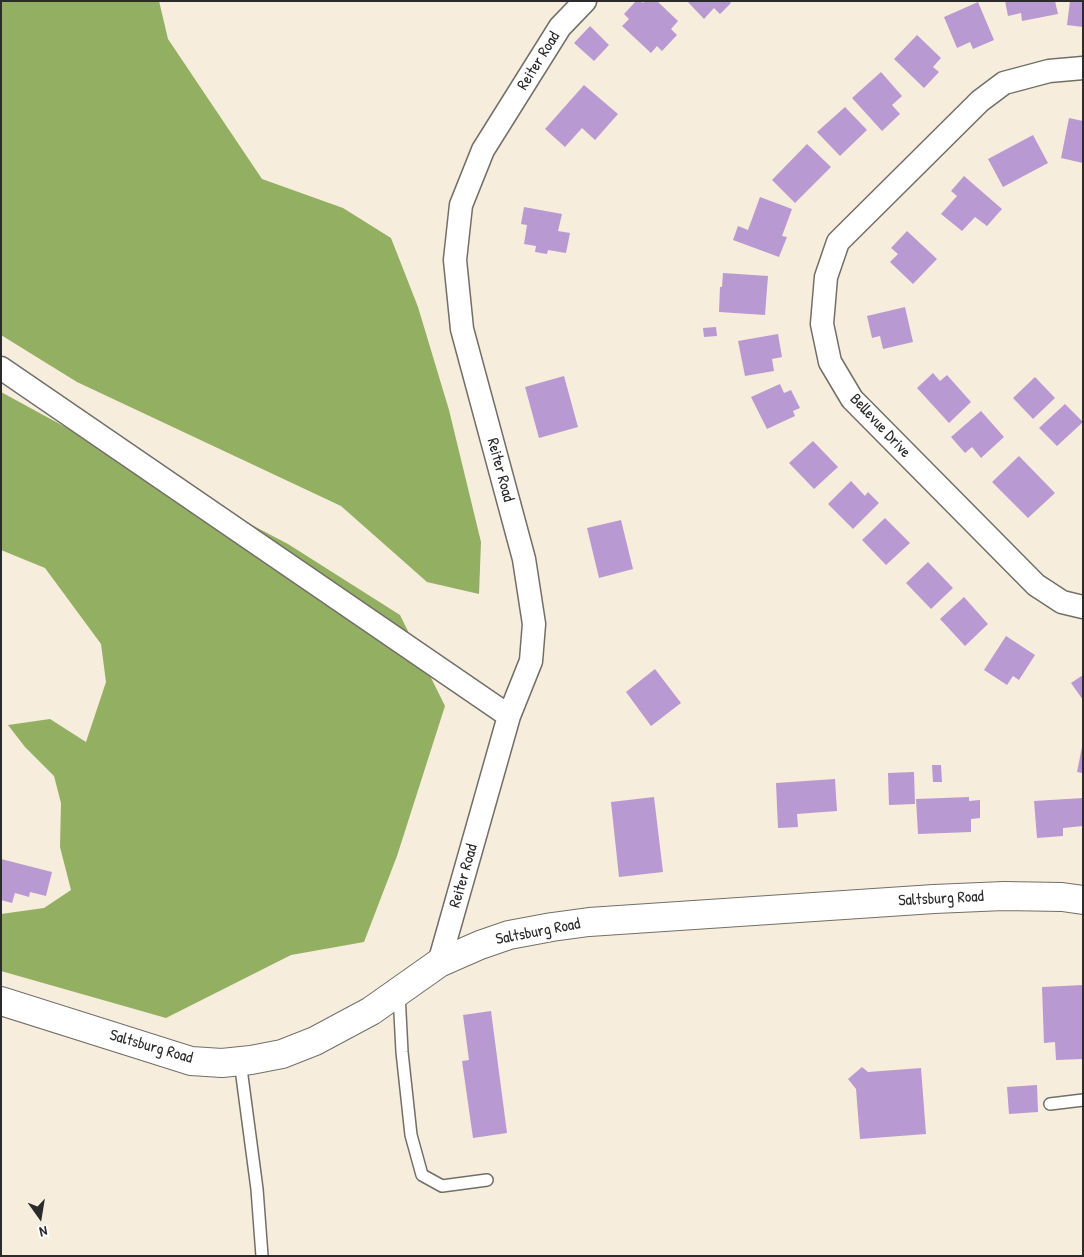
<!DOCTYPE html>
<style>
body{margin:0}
#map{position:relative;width:1084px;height:1257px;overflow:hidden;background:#f7eddc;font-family:"Patrick Hand",sans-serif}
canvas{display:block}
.frame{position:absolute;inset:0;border:2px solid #2b2b2b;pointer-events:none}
.north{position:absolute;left:15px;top:1192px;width:50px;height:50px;-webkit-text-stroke:4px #fff;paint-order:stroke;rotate:167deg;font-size:14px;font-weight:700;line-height:20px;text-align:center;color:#2b2b2b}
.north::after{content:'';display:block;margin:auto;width:18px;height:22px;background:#2b2b2b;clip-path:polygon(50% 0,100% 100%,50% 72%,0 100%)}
</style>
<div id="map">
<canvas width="1084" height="1257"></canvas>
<div class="frame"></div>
<div class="north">N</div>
</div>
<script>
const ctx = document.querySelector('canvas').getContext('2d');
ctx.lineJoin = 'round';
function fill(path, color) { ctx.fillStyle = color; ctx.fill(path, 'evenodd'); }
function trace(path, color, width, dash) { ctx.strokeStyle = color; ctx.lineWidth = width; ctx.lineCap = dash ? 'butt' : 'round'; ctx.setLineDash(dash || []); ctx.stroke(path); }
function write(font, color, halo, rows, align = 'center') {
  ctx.font = font + ' "Patrick Hand",sans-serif'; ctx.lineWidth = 4.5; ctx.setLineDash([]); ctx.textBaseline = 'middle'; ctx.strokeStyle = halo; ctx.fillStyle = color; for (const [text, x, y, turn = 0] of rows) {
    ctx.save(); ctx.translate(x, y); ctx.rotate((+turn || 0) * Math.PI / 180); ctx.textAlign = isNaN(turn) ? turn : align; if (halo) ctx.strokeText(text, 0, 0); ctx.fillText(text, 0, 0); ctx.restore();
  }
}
fill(new Path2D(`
 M1,1h158l9,38 94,140 81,29 48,30 27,69 31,103 32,132 -2,52 -52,-12 -86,-76 -264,-124 -76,-47z
 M1,392l68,37 219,115 112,71 45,91 -48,150 -33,86 -73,13 -125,63 -165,-47v-57l43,-6 27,-18 -11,-43 1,-44 -7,-27 -29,-29 -17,-22 42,-6 36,23 20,-60 -5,-38 -56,-76 -44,-18z`), '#93af61');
fill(new Path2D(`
 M636,1h4l3,2 2,-2h12l21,20 -7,8 6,6 -15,16 -5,-5 -6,7 -29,-27 7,-7 -5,-5z
 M687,1h42l2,2 -11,11 -6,-6 -10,11z
 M1005,1h50l3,13 -36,7 -1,-8 -13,3z
 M1070,1h13v26l-16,-2z
 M978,2l16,38 -21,9 -3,-7 -13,6 -13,-31z
 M590,26l19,19 -15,16 -20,-18z
 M917,35l24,23 -8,9 6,5 -15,16 -30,-29z
 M881,72l21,24 -10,9 8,9 -18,17 -30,-33z
 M584,85l34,29 -23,26 -13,-12 -17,19 -20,-18z
 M845,107l22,23 -27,26 -23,-24z
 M1069,118l14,3v42l-22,-5z
 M1033,135l15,28 -45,24 -15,-28z
 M807,144l24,23 -36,36 -23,-23z
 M964,176l38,33 -15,17 -12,-9 -13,14 -21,-17 16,-18 -6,-5z
 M760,197l32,12 -10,27 5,1 -8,20 -46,-17 5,-14 10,4z
 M524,207l38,7 -4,17 12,2 -4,20 -18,-3 -1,4 -12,-2 1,-6 -12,-2 3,-19 -6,-1z
 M907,231l30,28 -24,25 -23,-22 8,-8 -7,-6z
 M723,273l45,3 -3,39 -46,-3 1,-25h2z
 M905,307l8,35 -30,7 -3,-13 -8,2 -5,-22z
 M716,327l1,9 -13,1 -1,-9z
 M778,334l4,23 -10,2 2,12 -29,5 -7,-35z
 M933,373l7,8 7,-6 24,27 -22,21 -32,-35z
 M564,376l14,51 -39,11 -14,-51z
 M1035,377l20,21 -22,21 -20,-21z
 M780,384l4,9 7,-3 9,18 -7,3 2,5 -28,13 -16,-32z
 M1065,404l18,18 -26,24 -18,-18z
 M981,411l23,26 -23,21 -9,-11 -7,6 -14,-16z
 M813,441l25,26 -24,22 -25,-26z
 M1019,456l36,37 -27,25 -36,-36z
 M851,481l14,15 3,-4 11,11 -26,26 -25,-25z
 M885,518l25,25 -24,22 -24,-25z
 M621,520l12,49 -34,9 -12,-50z
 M928,562l25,26 -22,21 -25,-26z
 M964,597l24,27 -23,22 -25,-27z
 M1006,636l29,19 -16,25 -6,-4 -6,9 -23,-15z
 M655,669l26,34 -30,23 -25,-34z
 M1083,675v25l-12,-17z
 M1082,747h1v26l-6,-1z
 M932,765h9l1,17h-9z
 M914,772l1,32 -26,1 -1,-32z
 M835,779l2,32 -40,3 1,13 -20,1 -2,-45z
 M654,797l9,75 -44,5 -8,-75z
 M969,797v4l11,-1v18l-9,1v13l-53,2 -2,-35z
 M1083,798v28l-20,2v8l-26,2 -3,-37z
 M1,859l51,13 -6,24 -16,-4 -1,5 -14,-4 -3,10 -11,-3z
 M1083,985v74l-27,1 -1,-18 -11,1 -2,-56z
 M491,1011l16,122 -34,5 -11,-77 7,-1 -6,-45z
 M862,1067l6,5 53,-4 5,66 -66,5 -4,-50 -8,-10z
 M1037,1085l1,27 -29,2 -2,-27z`), '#b999d1');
const service = new Path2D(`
 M399,993l3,59 9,83 11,40 20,11 45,-6
 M240,1061l17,128 5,67
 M1050,1104l33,-4`);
const minor = new Path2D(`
 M1083,68l-34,3 -45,12 -24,18 -142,141 -12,35 -4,47 8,38 22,37 184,186 26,17 21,5
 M1,368l508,348
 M439,963l70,-247 22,-55 3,-37 -10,-65 -62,-230 -7,-69 6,-55 22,-55 77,-123 25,-26`);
const secondary = new Path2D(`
 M1,1001l190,60 31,2 29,-3 31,-6 33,-13 56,-30 68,-48 41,-18 29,-10 43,-8 37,-5 345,-23 70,-3 58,1 21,3`);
trace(service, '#726f69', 14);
trace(minor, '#726f69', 25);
trace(secondary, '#726f69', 30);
trace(service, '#fff', 11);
trace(minor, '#fff', 22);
trace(secondary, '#fff', 28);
write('16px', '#2b2b2b', '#fff', [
 ["Reiter Road",539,61,-58],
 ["Bellevue Drive",880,426,47],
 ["Reiter Road",500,470,75],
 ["Reiter Road",464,876,-74],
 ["Saltsburg Road",941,899,-3],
 ["Saltsburg Road",538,932,-11],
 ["Saltsburg Road",151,1047,16]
]);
</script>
